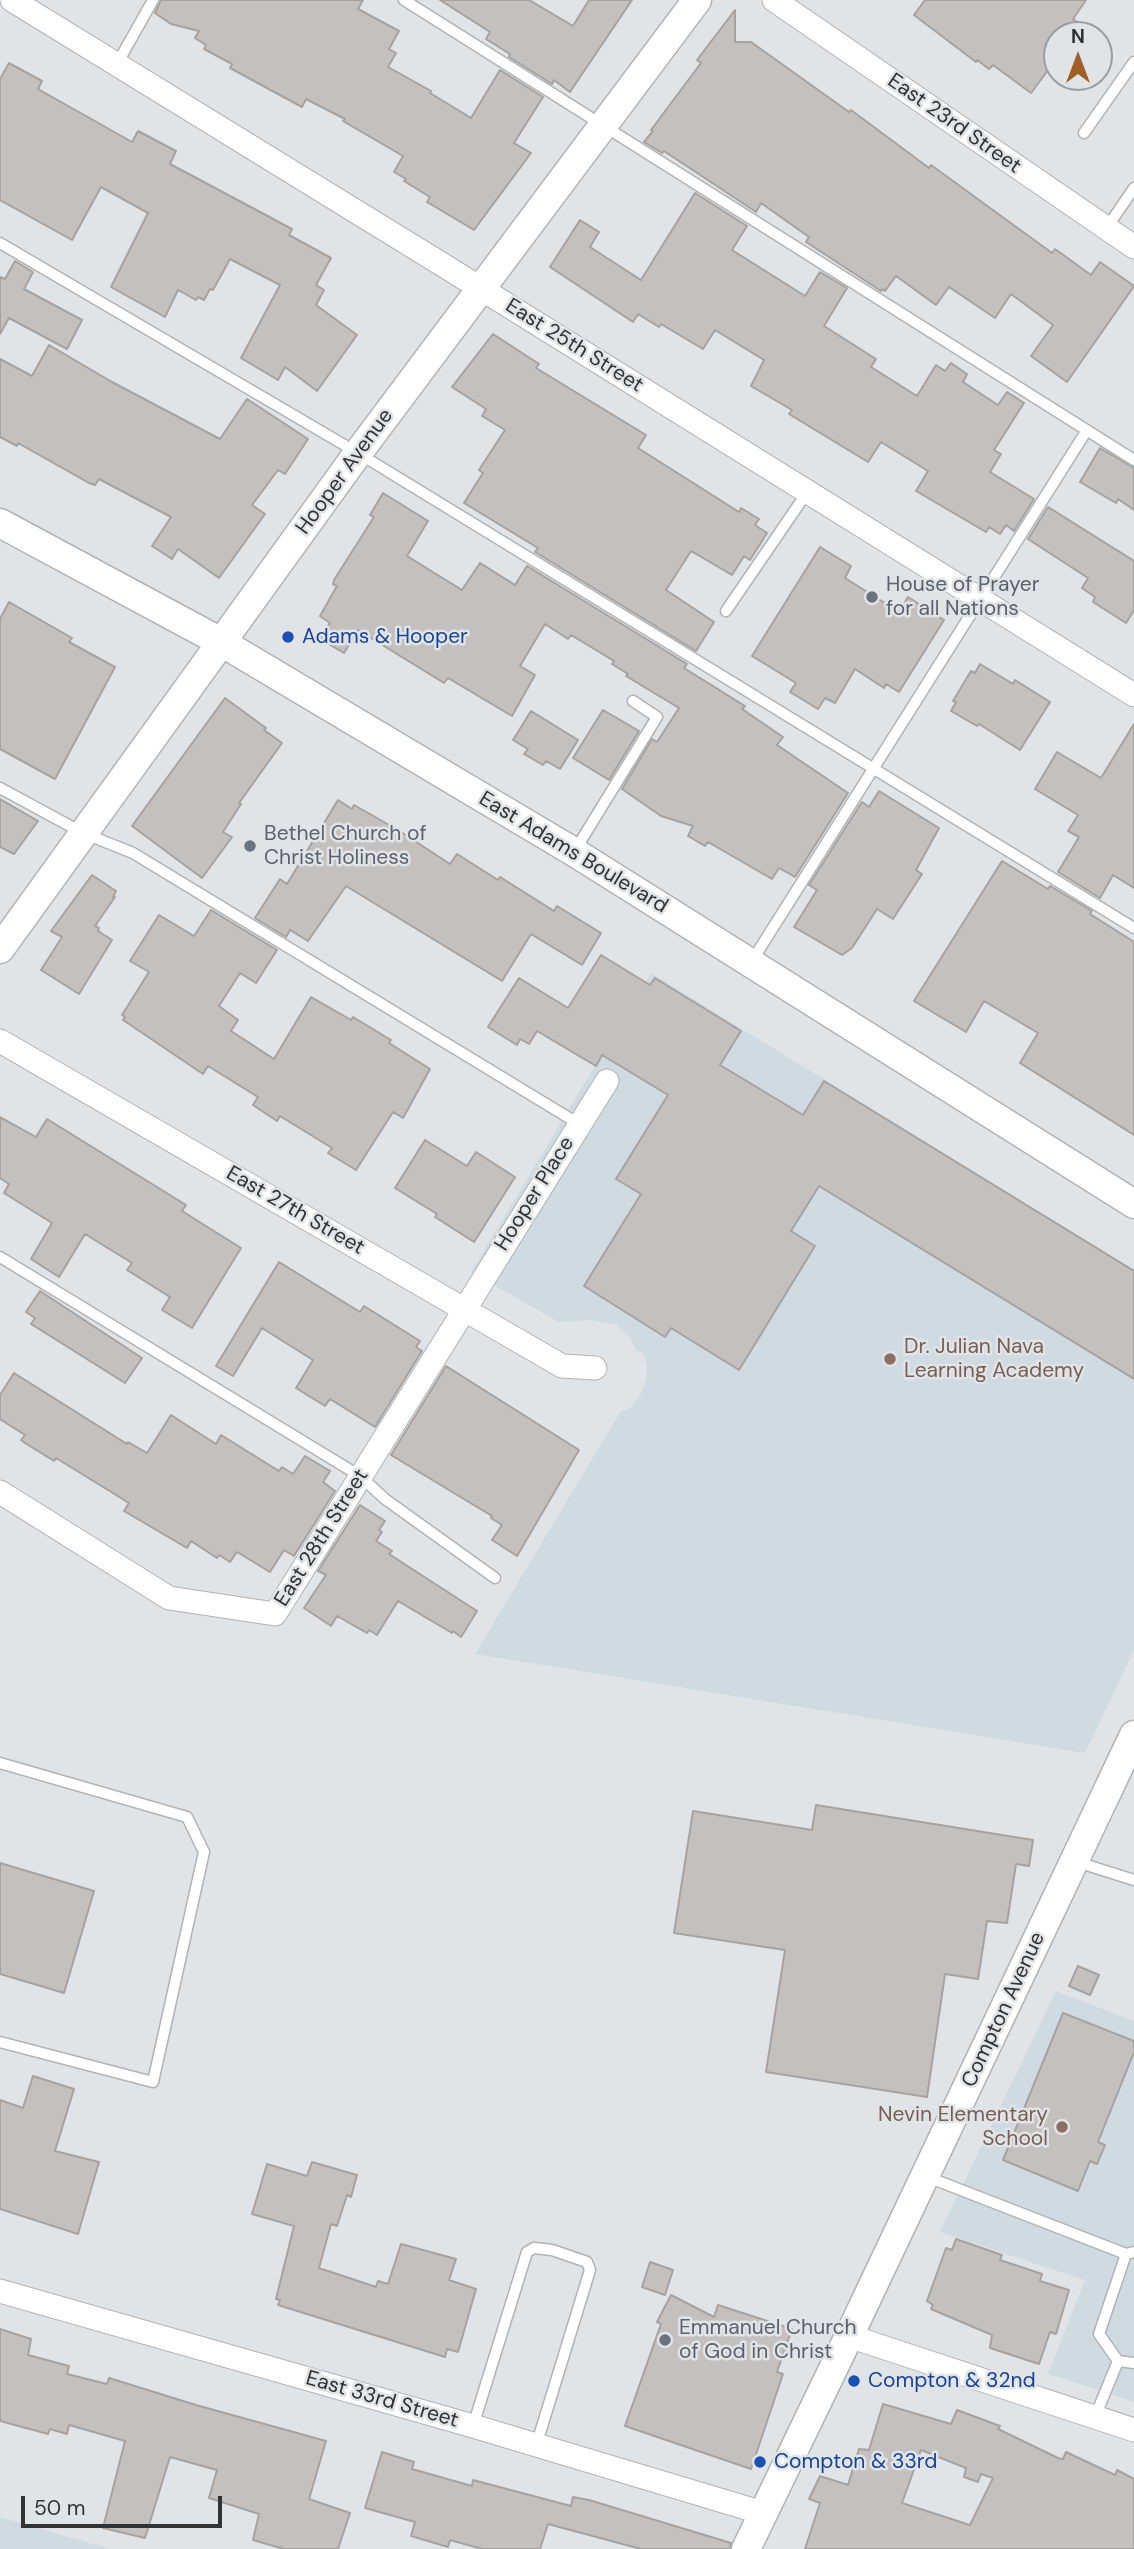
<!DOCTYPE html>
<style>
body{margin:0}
#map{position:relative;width:1134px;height:2549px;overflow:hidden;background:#e1e4e7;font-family:"DM Sans",sans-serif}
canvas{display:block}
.north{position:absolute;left:1043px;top:21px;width:70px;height:70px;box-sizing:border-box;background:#e1e4e7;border:2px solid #9a9d9f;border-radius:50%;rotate:0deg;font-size:19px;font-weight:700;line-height:28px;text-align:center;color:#303233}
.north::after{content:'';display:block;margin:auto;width:24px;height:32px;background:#9f5f27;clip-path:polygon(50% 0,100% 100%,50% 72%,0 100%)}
.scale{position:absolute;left:21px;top:2496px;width:201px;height:32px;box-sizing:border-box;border:4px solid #303233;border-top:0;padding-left:9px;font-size:21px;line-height:24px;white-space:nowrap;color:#303233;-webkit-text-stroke:5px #e1e4e7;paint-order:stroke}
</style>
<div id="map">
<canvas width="1134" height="2549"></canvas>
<div class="north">N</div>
<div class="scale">50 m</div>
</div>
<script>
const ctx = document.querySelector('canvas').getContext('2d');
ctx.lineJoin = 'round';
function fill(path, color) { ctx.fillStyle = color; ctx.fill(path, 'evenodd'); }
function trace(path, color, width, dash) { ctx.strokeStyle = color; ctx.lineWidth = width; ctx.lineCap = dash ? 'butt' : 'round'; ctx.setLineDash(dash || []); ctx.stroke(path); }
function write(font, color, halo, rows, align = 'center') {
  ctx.font = font + ' "DM Sans",sans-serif'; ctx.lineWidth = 5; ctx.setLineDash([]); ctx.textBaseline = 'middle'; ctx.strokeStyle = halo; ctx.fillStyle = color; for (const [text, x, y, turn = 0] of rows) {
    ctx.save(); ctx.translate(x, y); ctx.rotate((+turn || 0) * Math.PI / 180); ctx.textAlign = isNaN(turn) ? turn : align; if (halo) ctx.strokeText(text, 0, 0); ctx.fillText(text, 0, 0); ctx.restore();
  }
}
fill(new Path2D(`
 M651,973l483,297v380l-49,103 -610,-99 146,-243 9,-3 11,-14 5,-14 1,-16 -3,-10 -9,-4 -5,-13 -14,-12 -25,-5 -32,2 -88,-50z
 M1056,1991l78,30v381l-86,-28 37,-94 -145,-48z
 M0,2517l110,32h-110z`), '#d0dae1');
const building = new Path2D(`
 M161,0h202l-5,9 41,22 -10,18 7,4 -8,14 43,24 -1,2 41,25 29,-48 43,27 -29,46 17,10 -57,77 -47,-28 3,-5 -26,-16 2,-2 -12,-7 9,-16 -60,-35 2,-2 -39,-20 -4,8 -72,-39 2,-4 -28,-15 2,-4 -11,-7 4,-7 -28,-7 -16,-11z
 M440,0h89l44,26 16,-26h43l-62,92 -16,-12 -2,4 -43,-27 1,-3 -24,-15 4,-7z
 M925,0h161l-13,19 22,16h-38v23l-26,35 -38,-28 -4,4 -12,-9 -1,2 -62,-47z
 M735,10v32h16l98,70 2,-2 78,58 2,-3 121,88 3,-4 36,26 9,-13 34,24 -67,96 -36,-26 22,-31 -42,-31 -16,24 -46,-31 -13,18 -40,-29 -11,15 -2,-2 -2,2 -75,-49 3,-5 -48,-34 -5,9 -92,-61 -2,2 -18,-11 9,-11 -2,-1 50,-67 -4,-3z
 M9,63l33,18 -4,8 94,53 6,-11 38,20 -6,13 122,65 -3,6 42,23 -15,27 8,5 -8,15 41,30 -40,56 -32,-24 -7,13 -37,-22 39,-73 -50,-26 -17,31 -3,-1 -6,11 -6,-3 -2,3 -18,-10 -13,27 -54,-30 37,-74 -47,-26 -29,53 -72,-40v-121z
 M695,193l52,33 -15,24 73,46 15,-24 27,16 -23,38 52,33 -5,8 46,29 19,-31 9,6 6,-8 16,11 -4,8 35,23 9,-13 17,11 -30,47 7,4 -11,18 44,27 -20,32 -8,-6 -6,9 -11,-7 -3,5 -70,-41 12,-20 -47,-29 -13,20 -79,-48 3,-4 -41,-24 13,-26 -49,-30 -12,19 -42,-25 -2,3 -21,-13 -5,8 -83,-55 30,-47 19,12 -9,15 51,33z
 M15,261l18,11 -9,17 58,31 -15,29 -58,-31 -9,16v-57l5,2z
 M493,334l46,30 -3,4 110,67 -8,13 101,64 2,-4 18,11 -4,6 12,8 -17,27 -6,-4 -12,19 -41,-24 -25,39 48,32 -18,29 -161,-99 3,-4 -74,-45 19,-30 -4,-3 26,-40 -23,-14 4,-7 -34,-22z
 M49,345l63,37 108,57 27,-40 61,40 -23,35 -7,-4 -26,35 13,9 -46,64 -41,-29 -6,10 -20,-13 19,-29 -72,-38 -4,6 -6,-2 -71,-40 -1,3 -17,-9v-78l32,17z
 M1100,448l34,20v42l-16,-11 -2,4 -36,-21z
 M383,493l45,28 -21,35 55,34 18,-27 35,22 12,-19 160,98 -3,4 61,38 -3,3 41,28 -6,8 71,48 -53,84 -16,-9 -7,11 -64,-37 -3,4 -17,-10 5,-10 -32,-10 -39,-27 30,-50 5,3 22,-34 -53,-32 2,-2 -16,-10 2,-3 -43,-26 -3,4 -23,-15 -25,42 15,9 -23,41 -64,-38 -4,5 -86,-53 -14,23 -24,-14 10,-16 -10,-7 17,-30 -4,-2 1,-4 40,-63 -4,-2z
 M1048,507l86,54v49l-8,13 -33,-21 2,-5 -13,-9 6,-10 -60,-39z
 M820,547l31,19 -6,12 54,34 9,-15 36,23 -45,72 -13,-8 -2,4 -29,-19 -20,34 -10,-5 -7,11 -28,-17 6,-9 -44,-27z
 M9,602l63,36 -3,4 46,25 -60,112 -55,-30v-130z
 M980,664l33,20 2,-4 35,22 -30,48 -41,-26 -2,2 -26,-15 5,-9 -3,-1 18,-30 4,2z
 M225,698l41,30 -2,2 18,13 -43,60 2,1 -18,28 9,5 -30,41 -70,-52z
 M603,710l36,21 -30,49 -36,-22z
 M531,711l47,29 -18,29 -14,-8 -3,4 -19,-11 4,-5 -15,-9z
 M1134,724v164l-21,-13 -13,23 -42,-26 21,-35 -11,-6 10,-16 -43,-26 22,-37 44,26z
 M879,791l60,37 -23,42 6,4 -29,45 -16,-10 -25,39 -10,7 -48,-28 23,-37 -8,-5 53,-83 7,5z
 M0,799l38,22 -24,33 -14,-7z
 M338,800l14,9 2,-4 44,25 52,34 7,-10 41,26 2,-3 54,34 3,-5 44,27 -19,32 -51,-31 -29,47 -156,-95 -38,55 -18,-11 -4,7 -31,-19 25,-39 7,5z
 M1002,861l46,28 2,-3 42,25 -2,3 44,28v193l-114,-72 18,-30 -54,-32 -18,31 -52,-31z
 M92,875l24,16 -3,6h2l-20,29 4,2 -1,3 14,9 -33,54 -38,-24 21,-33 -11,-6z
 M211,910l66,40 -21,33 -16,-10 -21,33 19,14 -7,11 43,28 37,-62 40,23 2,-3 38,23 -2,3 41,26 -27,49 -10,-6 -37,58 -28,-17 4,-5 -52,-32 -3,5 -24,-16 5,-8 -50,-31 -5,8 -80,-54 2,-3 -3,-2 27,-43 -19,-11 29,-46 35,21z
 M601,955l49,30 5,-7 86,53 -21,34 83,50 21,-34 310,190v108l-315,-193 -28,45 24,15 -76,124 -68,-42 -6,9 -81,-51 57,-92 -25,-15 52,-84 -66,-40 -6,11 -59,-35 -8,13 -9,-5 -3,6 -29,-18 31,-49 49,30z
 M0,1117l36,20 11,-18 139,86 -4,6 59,37 -49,80 -30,-18 8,-13 -43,-27 5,-7 -47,-29 -26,43 -28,-18 21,-36 -48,-30 5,-9 -9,-6z
 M425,1140l42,26 9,-14 39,25 -41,65 -39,-25 2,-3 -42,-26z
 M279,1262l81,50 4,-6 56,35 -4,6 6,4 -47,76 -45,-28 -5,7 -29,-18 17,-28 -51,-32 -29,48 -17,-10z
 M40,1291l102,67 -17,25 -94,-59 4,-6 -9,-6z
 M446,1366l133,84 -62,106 -25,-16 10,-15 -11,-7 1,-2 -101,-61z
 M14,1373l113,71 1,-2 19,11 24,-38 45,29 5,-9 58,36 3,-4 11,7 12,-18 25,15 -7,11 12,9 -41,65 -10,-6 -14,22 -33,-20 -7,10 -11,-7 -2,3 -26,-17 -4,7 -63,-37 5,-8 -73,-45 -2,3 -29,-18 -4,-3 4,-5 -25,-16v-24z
 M360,1505l25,16 -6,9 3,2 -6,9 16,10 -3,3 88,57 -16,26 -8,-6 -1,2 -54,-32 -21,34 -8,-5 -2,3 -30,-17 -6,10 -27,-18 22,-33 -8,-4z
 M816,1805l217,35 -4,26 -13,-2 -9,59 -20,-2 -9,58 -33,-5 -18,123 -161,-25 19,-122 -111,-17 19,-122 119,19z
 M0,1863l94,28 -30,102 -64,-19z
 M1078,1966l21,9 -9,20 -21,-9z
 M1063,2013l71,28v11l-36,90 7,3 -8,19 -7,-3 -12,30 -75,-31z
 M33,2076l41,13 -19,62 44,11 -21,72 -78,-25v-109l23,8z
 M312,2162l45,13 -6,22 -4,-2 -10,31 -6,-2 -12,44 57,19 2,-6 10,3 13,-40 55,15 -7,21 27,9 -18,63 -11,-3 -2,8 -167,-52 2,-5 -4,-1 18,-73 -42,-12 15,-50 40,12z
 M956,2239l46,16 -2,5 42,14 -2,7 29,9 -13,44 -6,-2 -11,32 -49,-16 2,-13 -61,-26 2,-4 -6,-4 19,-53 6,2z
 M650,2262l23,8 -8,25 -23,-8z
 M671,2295l43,22 4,-12 74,24 -15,43 6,2 -32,95 -126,-43 36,-102 -4,-2z
 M0,2329l31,10 -3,16 41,11 -2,8 40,10 2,-6 87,27 130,36 -17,58 41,14 -12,36h-54l-31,-9 6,-26 -50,-16 8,-28 -47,-13 -25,81 -42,-10 22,-87 -56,-16 -2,9 -17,-5 -2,5 -48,-13z
 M883,2404l68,20 6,-14 43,16 -2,3 60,29 5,1 3,-7 49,23 2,-5 17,9v70h-329l15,-46 -11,-4 11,-23 28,9 11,-36 10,1zM921,2450l45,18 -2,9 14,5 3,-8 12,4 -23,47 -68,-22z
 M382,2452l32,10 -2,7 60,17 1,-6 98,26 2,-9 16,3 142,43 -1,6h-89l-93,-25 -8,25h-58l-32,-9 -2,7 -37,-11 4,-14 -50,-14z`);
fill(building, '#c4c0be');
trace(building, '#a6a2a0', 2);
const service = new Path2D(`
 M404,0l730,460
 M117,64l36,-64
 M1084,133l50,-71
 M1106,229l28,-41
 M0,243l358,210 776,475
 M726,611l82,-120
 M0,788l83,45 50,20 446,271
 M574,852l83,-135 -24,-16
 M752,961l335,-531
 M0,1257l360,219 25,23 110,79
 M0,1763l187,54 17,35 -51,230 -153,-40
 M1077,1862l57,18
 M925,2176l201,78 8,-2
 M1126,2254l-27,80 19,27 16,2
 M1095,2417l23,-56
 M473,2426l54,-174 7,-4 18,2 35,12 3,8 -54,176`);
const minor = new Path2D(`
 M12,0l431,265 691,430
 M774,0l360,247
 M0,1041l562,325 33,2
 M0,1492l169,106 106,16 332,-533
 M0,2291l473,135 290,87
 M849,2336l285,94`);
const tertiary = new Path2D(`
 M0,523l221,119 353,210 560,352
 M0,949l358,-496 339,-453
 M746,2549l103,-213 285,-601`);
trace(service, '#b0b3b6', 13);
trace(minor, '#b0b3b6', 25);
trace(tertiary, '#b0b3b6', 31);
trace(service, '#fff', 10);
trace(minor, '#fff', 23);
trace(tertiary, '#fff', 28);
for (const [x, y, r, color] of [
 [872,597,7,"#6b7280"],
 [288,637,7,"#1a4fb4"],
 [250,846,7,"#6b7280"],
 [890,1359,7,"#8d6e63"],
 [1062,2127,7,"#8d6e63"],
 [665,2340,7,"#6b7280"],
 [854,2381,7,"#1a4fb4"],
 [760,2462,7,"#1a4fb4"]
]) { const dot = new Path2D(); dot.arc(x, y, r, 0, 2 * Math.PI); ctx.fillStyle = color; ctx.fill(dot); trace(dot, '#e1e4e7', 2.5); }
write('21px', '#303233', '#e1e4e7', [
 ["East 23rd Street",954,124,35],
 ["East 25th Street",574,346,32],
 ["Hooper Avenue",345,472,-54],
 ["East Adams Boulevard",573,853,31],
 ["Hooper Place",535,1194,-58],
 ["East 27th Street",295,1211,30],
 ["East 28th Street",322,1538,-58],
 ["Compton Avenue",1004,2010,-65],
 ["East 33rd Street",382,2400,16]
]);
write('21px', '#5b616d', '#e1e4e7', [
 ["House of Prayer",886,585],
 ["for all Nations",886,609],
 ["Bethel Church of",264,834],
 ["Christ Holiness",264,858],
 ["Emmanuel Church",679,2328],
 ["of God in Christ",679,2352]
], 'left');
write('21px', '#164399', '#e1e4e7', [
 ["Adams & Hooper",302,637],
 ["Compton & 32nd",868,2381],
 ["Compton & 33rd",774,2462]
], 'left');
write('21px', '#785e54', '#e1e4e7', [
 ["Dr. Julian Nava",904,1347],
 ["Learning Academy",904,1371],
 ["Nevin Elementary",1048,2115,"right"],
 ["School",1048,2139,"right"]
], 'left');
</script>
